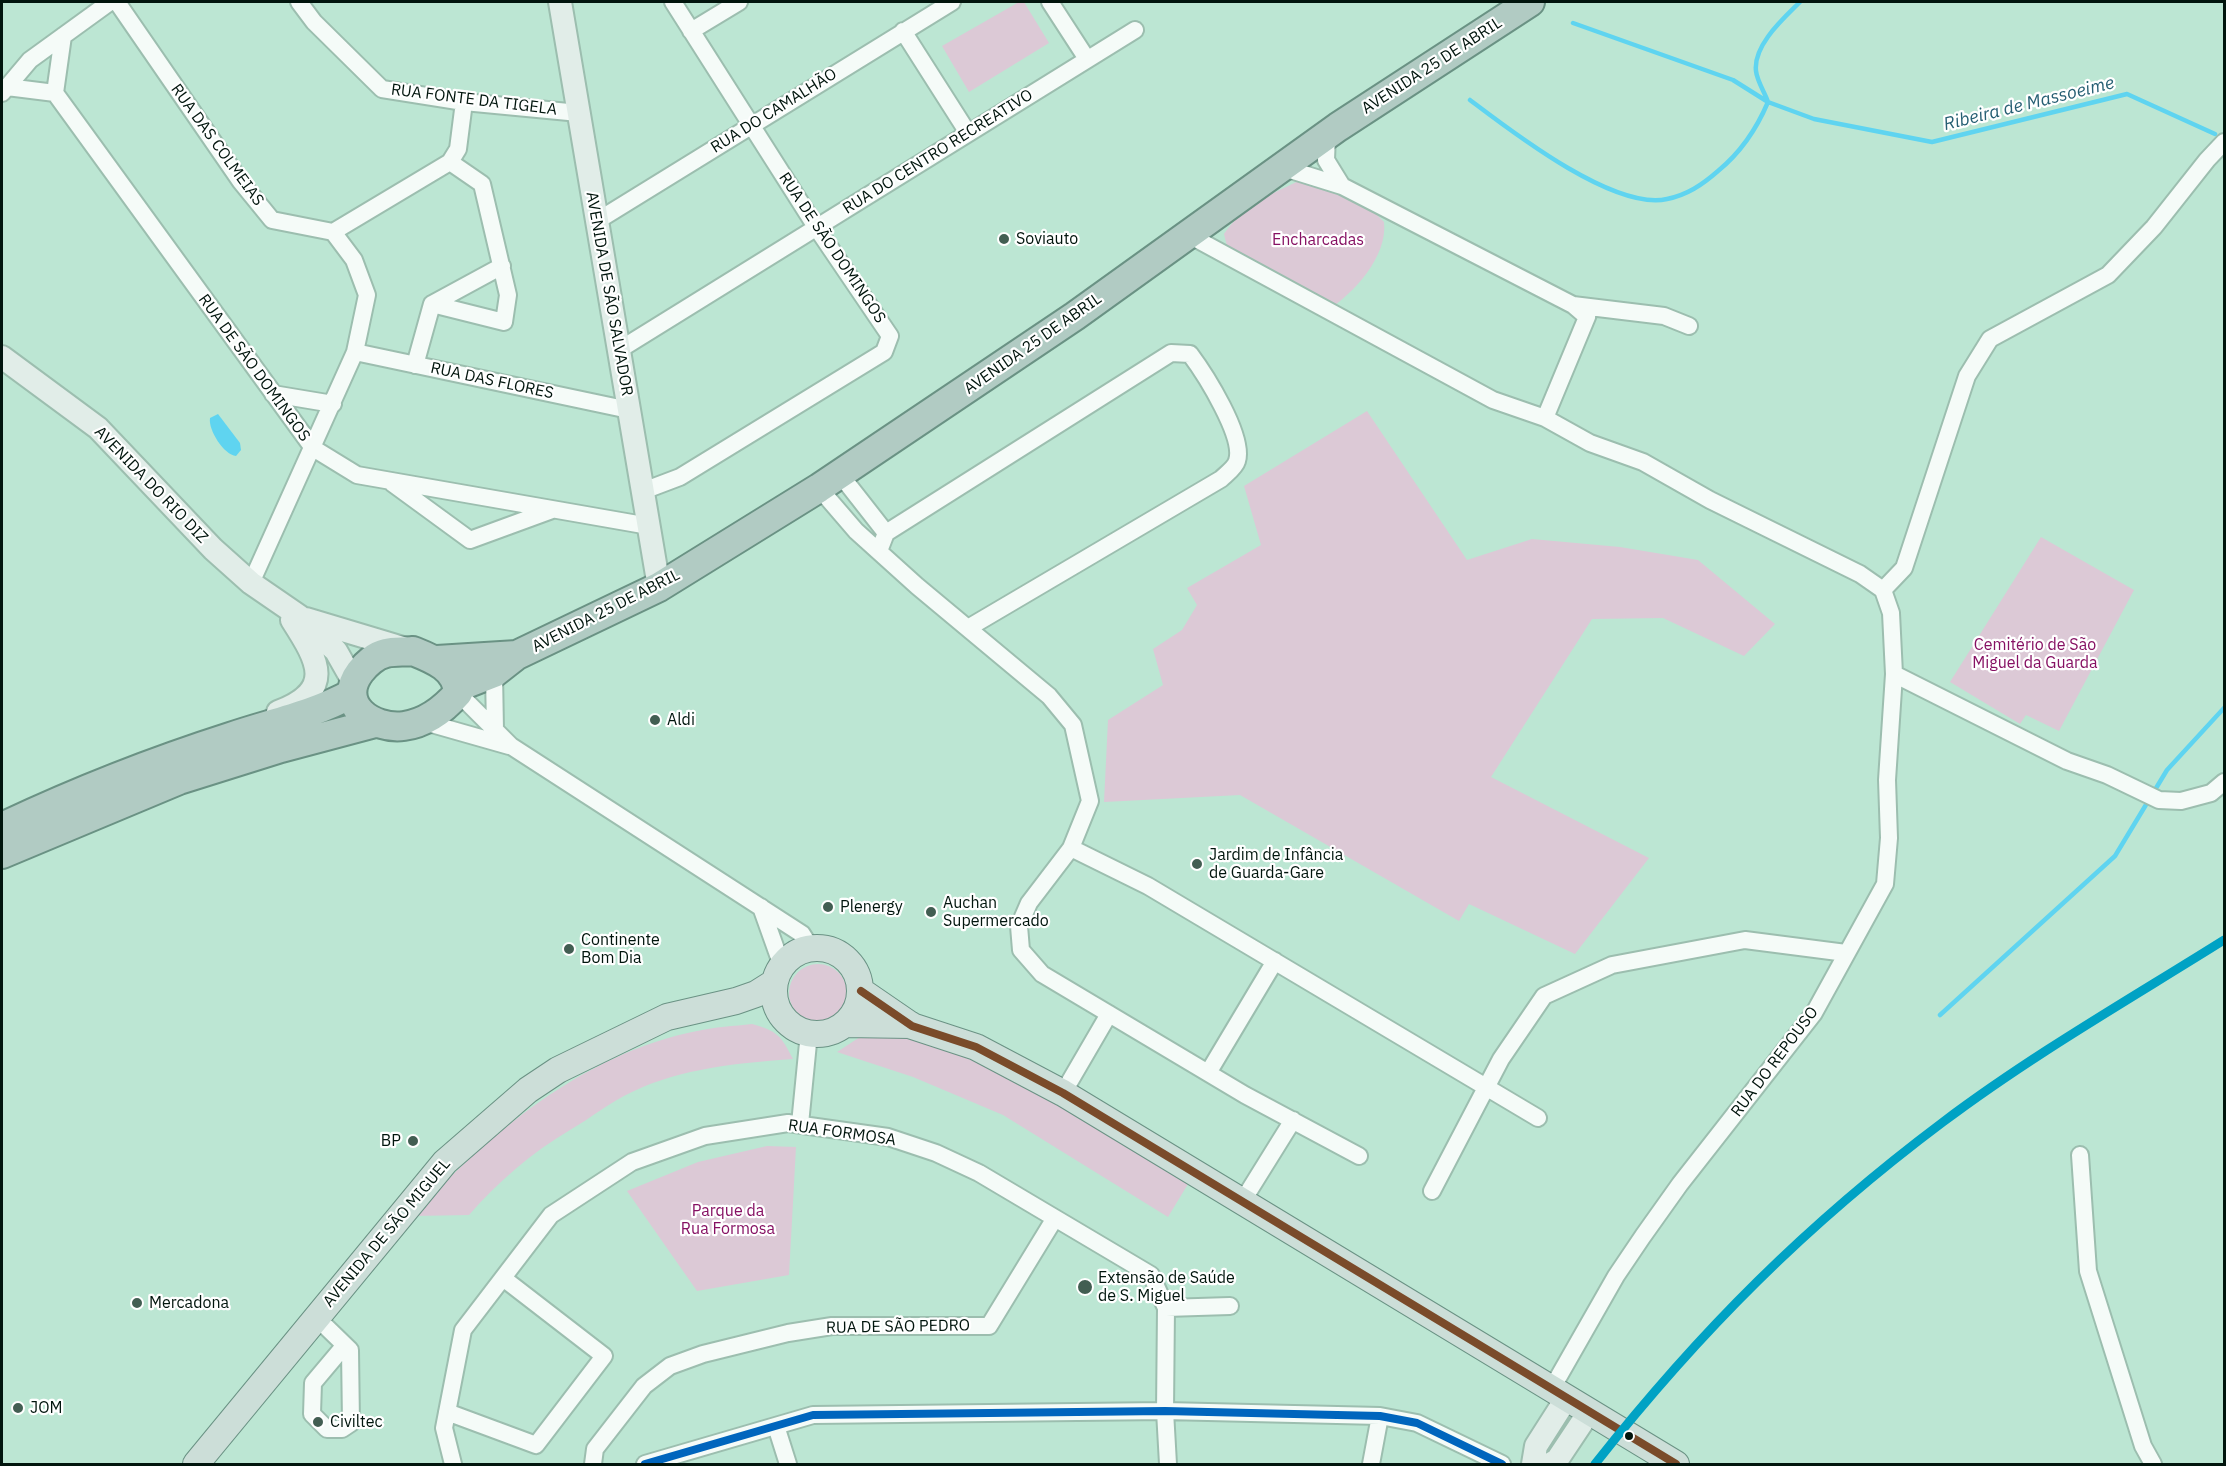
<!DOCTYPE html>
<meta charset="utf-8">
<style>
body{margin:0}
#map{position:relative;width:2226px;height:1466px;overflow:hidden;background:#bce6d3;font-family:"IBM Plex Sans",sans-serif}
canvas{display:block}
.frame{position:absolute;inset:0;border:3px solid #01150d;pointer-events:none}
</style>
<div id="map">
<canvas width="2226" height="1466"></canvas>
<div class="frame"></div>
</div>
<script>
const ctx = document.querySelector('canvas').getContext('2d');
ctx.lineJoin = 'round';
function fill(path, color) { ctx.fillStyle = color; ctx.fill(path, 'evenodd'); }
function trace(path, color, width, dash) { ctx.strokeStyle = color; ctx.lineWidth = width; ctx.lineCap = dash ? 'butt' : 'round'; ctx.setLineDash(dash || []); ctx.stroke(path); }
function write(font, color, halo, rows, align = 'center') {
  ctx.font = font + ' "IBM Plex Sans",sans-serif'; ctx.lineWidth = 4.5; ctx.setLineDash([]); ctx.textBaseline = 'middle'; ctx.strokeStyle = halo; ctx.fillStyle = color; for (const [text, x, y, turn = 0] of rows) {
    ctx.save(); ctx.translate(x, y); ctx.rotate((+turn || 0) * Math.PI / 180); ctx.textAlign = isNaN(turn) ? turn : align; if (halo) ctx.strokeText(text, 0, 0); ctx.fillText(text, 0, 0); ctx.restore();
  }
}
fill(new Path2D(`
 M1019,2h5l25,41 -80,49 -27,-46z
 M1310,176l44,16 30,30c4,34 -30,71 -56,88l-98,-52 -6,-24c19,-29 55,-44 86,-58z
 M1367,411l100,149 65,-21 88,8 78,13 77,64 -31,32 -81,-38 -71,1 -101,158 158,81 -74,96 -106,-50 -10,17 -219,-126 -136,7 4,-82 55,-35 -10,-36 29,-19 15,-25 -10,-17 74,-43 -17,-59z
 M2041,537l93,53 -75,141 -33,-16 -6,9 -70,-42z
 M789 993a29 29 0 1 1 58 0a29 29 0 1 1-58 0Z
 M752,1024c25,7 29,11 41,35 -53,4 -112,9 -161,33 -22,10 -41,26 -62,38 -39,23 -72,52 -101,85l-56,1c75,-82 171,-163 284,-185 18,-4 37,-5 55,-7z
 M900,1031l76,22 136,82 76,49 -20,33 -165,-102 -90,-38 -76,-25 23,-15z
 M767,1146l29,1 -7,128 -92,16 -70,-100 71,-29z`), '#dcc9d6');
fill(new Path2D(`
 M218,414l22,29 1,7 -5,6c-12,-1 -28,-26 -26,-38z`), '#5fd4f0');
trace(new Path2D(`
 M1573,23l160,57 35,22 46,17 118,23 195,-48 88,40
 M1470,100c41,31 144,111 197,99 20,-4 35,-14 51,-28 22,-18 39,-43 50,-69 -3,-9 -11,-21 -12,-31 -3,-26 28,-53 44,-69
 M1940,1015l175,-159 52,-86 57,-62`), '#5fd4f0', 4.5);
const street = new Path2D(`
 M117,2l124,180 31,38 61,12 117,-70 8,-13 6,-47
 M299,2l15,20 68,67 82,13 115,11
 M1050,2l37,57
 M691,31l48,-29
 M903,31l65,102
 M7,87l48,6
 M2,93l28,-33 80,-58
 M55,93l258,355 44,27 292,51
 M55,93l8,-57
 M1327,135l-1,25 16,26
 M1281,167l61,19 231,119 14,12 -42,101
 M597,221l355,-219
 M1187,234l306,166 52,18 45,25 53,19 67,38 150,74 23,16
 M432,304l70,-38
 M1573,305l91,11 25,10
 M619,350l516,-320
 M355,352l274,58
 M415,365l17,-61 72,18 4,-27 -26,-111 -32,-22
 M273,394l60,10
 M839,473l47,60
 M392,483l78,57 82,-30
 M819,488l37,43 61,55 132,110 24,29 17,76 -19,47 -42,55 -10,23 2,24 21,24 203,121 114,61
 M643,491l37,-14 204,-125 6,-16 -74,-109 -143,-225
 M879,551l7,-18 285,-180 19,1c15,20 55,83 47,107 -2,7 -11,13 -16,18l-253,149
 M251,583l104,-231 12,-57 -13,-35 -21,-28
 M1883,590l21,-22 63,-192 23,-37 118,-64 46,-48 53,-67 17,-18
 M494,673l1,57
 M1894,674l173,87 40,14 52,25 22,1 30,-8 13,-11
 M458,693l53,53 291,188 9,14
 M421,721l88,25
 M1071,848l77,38 390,232
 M761,907l21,59
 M1208,1073l67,-112
 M1063,1093l46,-79
 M800,1124l9,-91
 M2080,1155l8,116 55,175 10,18
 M1432,1191l69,-132 43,-63 68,-31 133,-25 101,13
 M1242,1202l51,-82
 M1166,1308l64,-2
 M317,1318l33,32 1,73 -9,6h-15l-15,-15 1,-31 32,-38
 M1551,1390l65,-114 27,-40 37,-52 134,-171 71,-129 4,-46 -2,-58 7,-106 -3,-61 -8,-23
 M447,1412l89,33 68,-89 -101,-78
 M776,1426l12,38
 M453,1464l-9,-36 19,-98 88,-115 81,-53 73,-26 83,-13 100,14 48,16 43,20 172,102 15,33 -1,103 3,53
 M593,1464l2,-15 49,-63 26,-20 33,-12 85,-21 44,-7h157l66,-108
 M645,1464l168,-49 352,-4 215,5 37,7 85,41
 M1371,1464l9,-48`);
const secondary = new Path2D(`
 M560,2l99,585
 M2,357l96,71 115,121 38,34 48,33 37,35 17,30
 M306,619l100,30
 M278,712c57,-22 41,-50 14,-92
 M1533,1464l3,-18 30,-47
 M1550,1464l7,-4 32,-48`);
const primary = new Path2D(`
 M774 991a43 43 0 1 1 86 0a43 43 0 1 1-86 0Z
 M861,991l51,35 64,21 87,46 613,371
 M845,1024l66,1
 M196,1464l249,-302 83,-72 30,-20 109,-53 69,-16 20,-7 19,-12`);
const highway = new Path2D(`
 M413,651c20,8 44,17 45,42 -14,16 -32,30 -54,33 -32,4 -68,-22 -44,-54 6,-8 16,-17 26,-19 8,-2 18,-1 27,-2z
 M437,660l80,-5
 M458,687l36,-14 23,-18 142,-68 160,-99 256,-172 263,-189 192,-125
 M2,827c74,-35 150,-65 228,-90 41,-14 83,-22 121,-43
 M2,854l177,-74 102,-32 94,-25`);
trace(street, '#9cbeaf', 20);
trace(secondary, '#9cbeaf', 26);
trace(primary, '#6a9284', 28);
trace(highway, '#6a9284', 32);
trace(street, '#f5fbf8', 16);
trace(secondary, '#e1ede8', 22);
trace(primary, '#ccded8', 26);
trace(highway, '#b1cbc3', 28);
trace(new Path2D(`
 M861,991l51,35 64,21 87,46 613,371`), '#7a4b2a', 8);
trace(new Path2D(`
 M645,1464l168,-49 352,-4 215,5 37,7 85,41`), '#0065bd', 8);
trace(new Path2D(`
 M1595,1464c105,-133 212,-240 348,-342 89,-67 187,-123 281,-182`), '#00a2c4', 9);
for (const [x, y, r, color] of [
 [1004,239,6,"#425e52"],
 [655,720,6,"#425e52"],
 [1197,864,6,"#425e52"],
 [828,907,6,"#425e52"],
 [931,912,6,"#425e52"],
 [569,949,6,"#425e52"],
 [413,1141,6,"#425e52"],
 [1085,1287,8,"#425e52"],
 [137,1303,6,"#425e52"],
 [18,1408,6,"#425e52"],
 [318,1422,6,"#425e52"],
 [1629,1436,5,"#01150d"]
]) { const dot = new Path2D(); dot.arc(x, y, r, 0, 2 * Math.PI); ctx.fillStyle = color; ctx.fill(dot); trace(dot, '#fff', 2); }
write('16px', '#01150d', '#fff', [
 ["AVENIDA 25 DE ABRIL",1432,66,-33],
 ["RUA FONTE DA TIGELA",474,100,7],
 ["RUA DO CAMALHÃO",774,111,-32],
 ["RUA DAS COLMEIAS",217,145,54],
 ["RUA DO CENTRO RECREATIVO",938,152,-32],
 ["RUA DE SÃO DOMINGOS",832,248,56],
 ["AVENIDA DE SÃO SALVADOR",609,294,80],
 ["AVENIDA 25 DE ABRIL",1033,344,-35],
 ["RUA DE SÃO DOMINGOS",254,368,54],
 ["RUA DAS FLORES",492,381,12],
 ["AVENIDA DO RIO DIZ",151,485,46],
 ["AVENIDA 25 DE ABRIL",606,611,-27],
 ["RUA DO REPOUSO",1775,1062,-53],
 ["RUA FORMOSA",842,1133,8],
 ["AVENIDA DE SÃO MIGUEL",387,1233,-50],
 ["RUA DE SÃO PEDRO",898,1327,-1]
]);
write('16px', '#01150d', '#fff', [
 ["Soviauto",1016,239],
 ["Aldi",667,720],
 ["Jardim de Infância",1209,855],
 ["de Guarda-Gare",1209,873],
 ["Auchan",943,903],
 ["Supermercado",943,921],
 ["Plenergy",840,907],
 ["Continente",581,940],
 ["Bom Dia",581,958],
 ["BP",401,1141,"right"],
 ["Extensão de Saúde",1098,1278],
 ["de S. Miguel",1098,1296],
 ["Mercadona",149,1303],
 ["JOM",30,1408],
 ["Civiltec",330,1422]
], 'left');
write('16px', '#861163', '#fff', [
 ["Encharcadas",1318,240],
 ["Cemitério de São",2035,645],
 ["Miguel da Guarda",2035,663],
 ["Parque da",728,1211],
 ["Rua Formosa",728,1229]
]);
write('italic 18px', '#265f73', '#fff', [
 ["Ribeira de Massoeime",2029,104,-14]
]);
</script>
